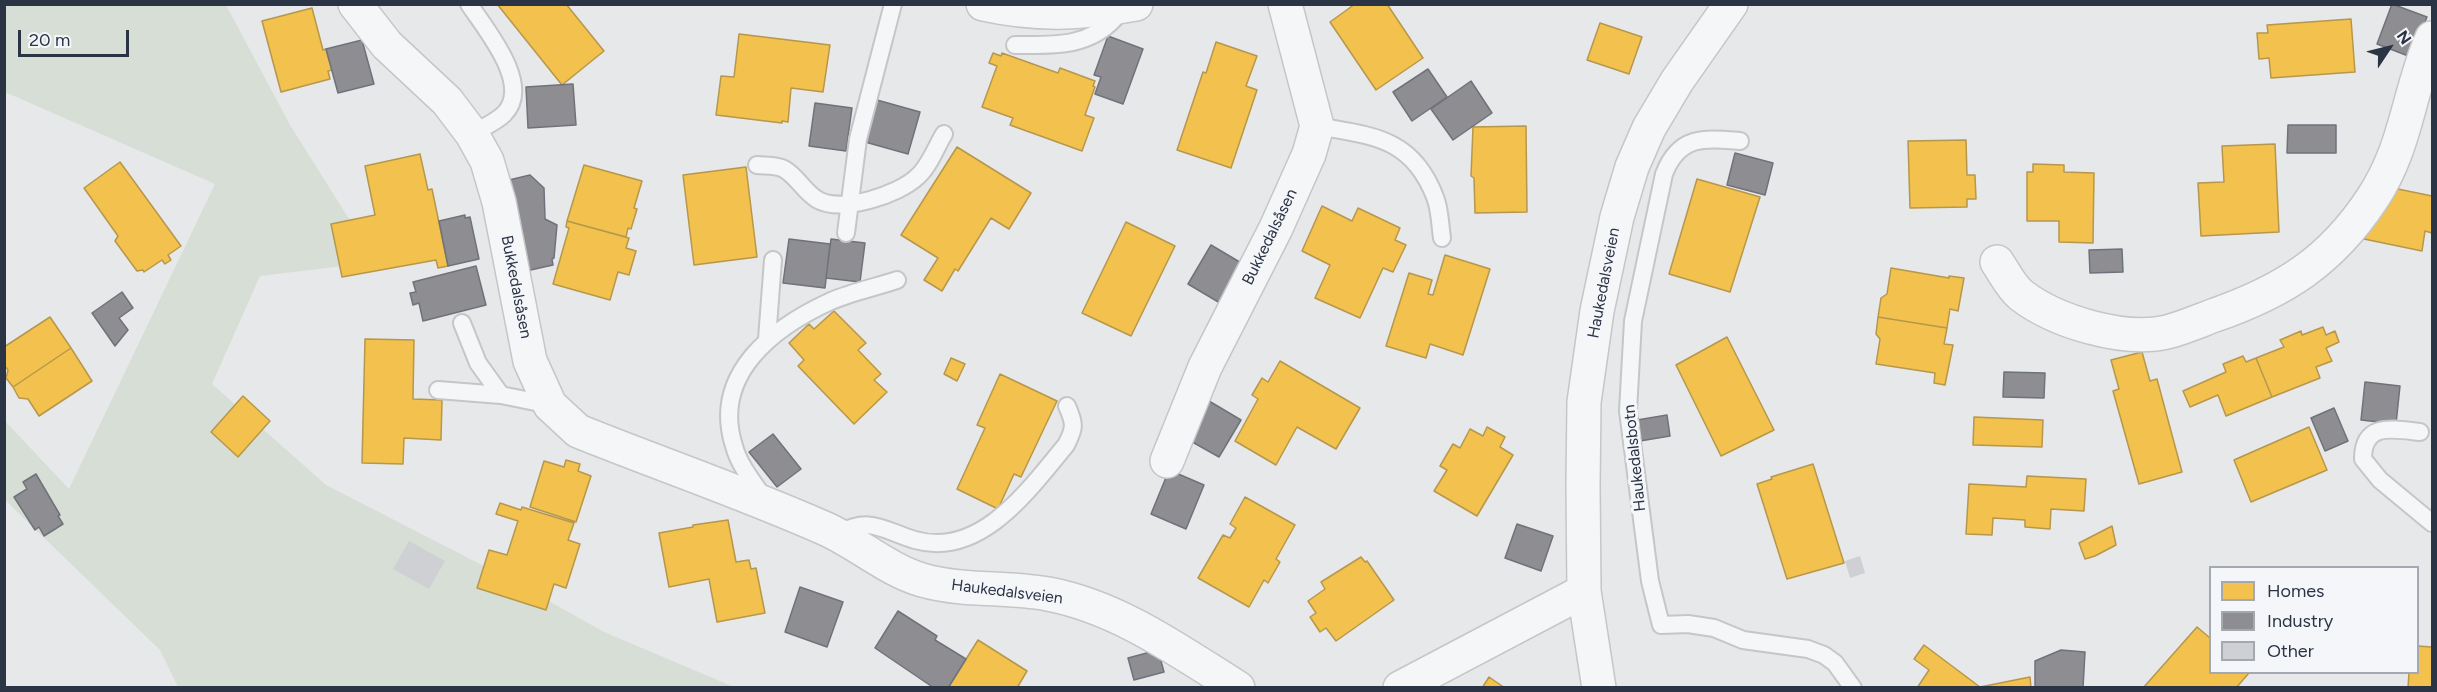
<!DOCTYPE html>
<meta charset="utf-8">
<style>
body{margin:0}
#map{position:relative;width:2437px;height:692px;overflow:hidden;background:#e6e8ea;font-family:Figtree,sans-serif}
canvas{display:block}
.frame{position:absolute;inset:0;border:6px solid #2b3445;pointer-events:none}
.legend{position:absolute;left:2209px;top:566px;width:210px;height:108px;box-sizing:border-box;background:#f4f6f9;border:2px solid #a4a8b1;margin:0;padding:8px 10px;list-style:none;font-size:18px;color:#2b3445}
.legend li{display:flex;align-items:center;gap:12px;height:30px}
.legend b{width:30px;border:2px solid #a4a8b1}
.north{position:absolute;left:2359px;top:18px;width:60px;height:60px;-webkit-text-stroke:4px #f4f6f9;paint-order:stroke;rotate:55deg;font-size:16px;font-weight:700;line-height:24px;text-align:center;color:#2b3445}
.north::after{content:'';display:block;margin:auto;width:21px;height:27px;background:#2b3445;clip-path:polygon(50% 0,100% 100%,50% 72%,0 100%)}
.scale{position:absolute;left:18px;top:30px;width:111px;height:27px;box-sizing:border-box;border:3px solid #2b3445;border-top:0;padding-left:8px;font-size:18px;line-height:21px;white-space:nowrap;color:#2b3445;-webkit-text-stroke:4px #f4f6f9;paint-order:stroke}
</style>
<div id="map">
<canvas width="2437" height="692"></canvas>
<div class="frame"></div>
<ul class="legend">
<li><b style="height:16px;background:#f2c14e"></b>Homes</li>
<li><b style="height:16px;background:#8d8d92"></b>Industry</li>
<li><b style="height:16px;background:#ced0d3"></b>Other</li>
</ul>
<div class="north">N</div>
<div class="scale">20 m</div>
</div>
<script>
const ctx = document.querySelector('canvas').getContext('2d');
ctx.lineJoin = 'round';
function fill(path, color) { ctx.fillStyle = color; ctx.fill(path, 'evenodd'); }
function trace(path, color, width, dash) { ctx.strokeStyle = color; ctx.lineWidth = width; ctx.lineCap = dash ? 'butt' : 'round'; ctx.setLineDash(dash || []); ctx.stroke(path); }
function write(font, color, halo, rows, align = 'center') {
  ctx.font = font + ' Figtree,sans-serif'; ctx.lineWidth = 6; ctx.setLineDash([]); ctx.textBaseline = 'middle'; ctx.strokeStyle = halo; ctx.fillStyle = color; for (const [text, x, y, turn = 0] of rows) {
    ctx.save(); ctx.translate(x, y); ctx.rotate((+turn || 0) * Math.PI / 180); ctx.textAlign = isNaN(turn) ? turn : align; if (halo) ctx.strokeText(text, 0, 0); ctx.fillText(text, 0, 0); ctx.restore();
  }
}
fill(new Path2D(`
 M5,5h221l64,120 86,137 -116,14 -48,108 114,101 189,97 89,50 130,55h-556l-18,-37 -155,-150 -1,-80 65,69 146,-305 -210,-92z`), '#d6ded6');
const homes = new Path2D(`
 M497,4h69l38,47 -42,34z
 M1355,4h32l36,54 -47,32 -46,-68z
 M312,8l11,42 3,-1 6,21 -4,1 2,8 -49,13 -19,-71z
 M2351,19l4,53 -84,6 -2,-20 -10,1 -2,-26h11l-1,-8z
 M1600,23l42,14 -13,37 -42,-14z
 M739,34l91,11 -7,47 -32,-4 -3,34 -6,-1v2l-66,-8 5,-39 13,1z
 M1216,42l41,14 -11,30 11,4 -26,78 -54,-18 26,-78 3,1z
 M993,53l8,3 1,-3 56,20 2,-5 35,13 -2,5 2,1 -10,28 9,3 -12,33 -72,-26 3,-7 -31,-11 15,-41 -8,-3z
 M1526,126l1,86 -52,1 -1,-35 -3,-2 2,-49z
 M1966,140l1,35h8l1,24h-9v8l-57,1 -2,-67z
 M2275,144l4,88 -78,4 -3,-53 26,-1 -2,-36z
 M957,147l74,46 -22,36 -18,-11 -33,53 -3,-2 -13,22 -18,-11 14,-22 -37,-23z
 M420,154l8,36 4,-1 16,77 -10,2 -2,-8 -94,17 -11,-53 44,-9 -10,-49z
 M120,162l61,84 -13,9 3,5 -6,4 -3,-4 -18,12 -1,-2 -6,1 -22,-30 3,-5 -34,-48z
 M2033,164l31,1v7l30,1 -1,70 -34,-1v-21h-32v-49h6z
 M584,165l58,16 -8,27 3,1 -6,20 -3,-1 -2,9 -59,-16z
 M746,167l11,90 -63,8 -11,-90z
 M1697,179l63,18 -30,95 -61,-18z
 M2393,188l39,8v37l-7,-2 -3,20 -58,-12z
 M1322,206l30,15 6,-13 42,20 -5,12 11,5 -13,27 -10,-4 -23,50 -45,-20 15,-33 -28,-14z
 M567,221l62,17 -3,10 10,3 -7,24 -11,-3 -8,28 -57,-16 16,-56 -3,-1z
 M1126,222l49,24 -44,90 -49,-23z
 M1445,255l45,14 -27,86 -33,-11 -4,14 -40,-12 23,-73 23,7 -4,14 5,1z
 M1891,268l58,10v-2l15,2 -6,33 -8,-2 -3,19 -69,-11 3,-19 6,-4z
 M834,311l32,32 -8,7 23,24 -7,6 13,12 -33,32 -56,-58 6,-6 -15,-17 20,-19 5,5z
 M50,317l21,31 -58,39 -7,-9 2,-8 -4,-5v-18z
 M1878,317l69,11 -3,16 9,1 -8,40 -11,-2 1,-10 -59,-9 4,-25 -4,-5z
 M2323,327l3,8 9,-4 4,11 -13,6 6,13 -16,6 4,11 -48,19 -16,-39 28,-11 -4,-7 21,-9 1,4z
 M1727,337l47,93 -53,26 -45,-91z
 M365,339l49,1 -1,59 29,1 -1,40 -37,-2 -1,26 -41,-1z
 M71,348l21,33 -53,35 -11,-17 -9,-1 -6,-11z
 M2142,352l8,29 7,-2 25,93 -43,12 -26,-93 6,-2 -8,-29z
 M2243,356l3,6 10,-4 16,39 -46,19 -8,-21 -28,12 -7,-16 43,-19 -3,-8z
 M951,358l14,6 -8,17 -13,-7z
 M1280,361l80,47 -24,41 -39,-22 -21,38 -41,-24 23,-42 -6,-4 10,-17 6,4z
 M1000,374l57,27 -36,76 -7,-3 -16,35 -41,-20 28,-61 -8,-3z
 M243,396l27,25 -32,36 -27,-25z
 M1974,417l69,3 -1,27 -69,-2z
 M1487,427l18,10 -5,10 13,8 -36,61 -43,-25 13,-21 -7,-4 13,-22 7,4 10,-19 13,7z
 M2309,427l18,43 -76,32 -17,-42z
 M566,460l14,4 -2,7 13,5 -15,46 -46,-15 14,-46 20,6z
 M1813,464l31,99 -57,16 -30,-95 15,-5 -1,-2z
 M2027,476l59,3 -2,32 -33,-2 -1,20 -25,-2v-7l-32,-2 -1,17 -26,-1 3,-50 57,3z
 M1245,497l50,28 -19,34 4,3 -12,21 -4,-3 -15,27 -51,-29 25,-43 7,3 6,-10 -6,-4z
 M500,503l21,7 1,-3 52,16 -6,17 12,4 -14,44 -12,-4 -8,26 -69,-22 12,-38 18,5 11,-34 -22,-7z
 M728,520l8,42 13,-2 2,9 5,-1 9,45 -48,9 -8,-43 -40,8 -10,-54 34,-6v-2z
 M2112,526l4,19 -21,11 -10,3 -6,-16z
 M1361,557l4,5 2,-1 27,39 -58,41 -10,-13 -6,4 -10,-15 6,-4 -8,-12 17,-12 -4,-7z
 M2197,627l13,11v34l39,1 -13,15h-93z
 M978,640l49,31 -10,17h-69z
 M1924,645l56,42 50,-10 1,11h-114l12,-18 -15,-11z
 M2418,646l14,1v41h-24l1,-16h9z
 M1489,677l16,11h-23z`);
fill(homes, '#f2c14e');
trace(homes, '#b6974b', 1.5);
const industry = new Path2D(`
 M2392,4l35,13 -16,40 -34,-13z
 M1108,36l35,13 -20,55 -28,-10 6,-17 -7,-2z
 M362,40l12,44 -36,9 -12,-44z
 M1428,69l19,28 -35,24 -19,-29z
 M1471,81l21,32 -39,27 -22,-31z
 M573,84l3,41 -48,3 -2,-41z
 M877,100l43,12 -12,42 -43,-12z
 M815,103l37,5 -6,43 -37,-5z
 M2288,125h48v28h-49z
 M1735,153l38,10 -8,32 -38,-10z
 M530,175l14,13 1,31 12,6 -3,33 -2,1 1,6 -27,6 -17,-91z
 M465,215v3l5,-1 9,42 -31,7 -9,-45z
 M789,239l41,5 -5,44 -42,-5z
 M831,239l34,4 -5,39 -34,-4z
 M1211,245l32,19 -23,39 -32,-19z
 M2122,249l1,23 -33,1 -1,-23z
 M476,266l10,39 -63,16 -4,-18 -6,2 -3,-12 6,-1 -3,-10z
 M122,292l11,16 -14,10 9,12 -13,16 -23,-33z
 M2004,372l41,1 -1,25 -41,-1z
 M2365,382l35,4 -4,38 -35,-4z
 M1209,401l32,19 -22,37 -32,-18z
 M2334,408l14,33 -23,10 -14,-33z
 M1667,415l3,21 -30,5 -3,-21z
 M773,434l28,35 -24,18 -28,-35z
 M1169,470l35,15 -18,44 -35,-15z
 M36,474l24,41 -2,1 5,8 -19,12 -5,-9 -4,3 -21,-33 13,-8 -4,-7z
 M1517,524l36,12 -12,35 -36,-13z
 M800,587l43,15 -16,45 -42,-15z
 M898,611l39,25 -2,4 31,19 -18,29h-14l-59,-40z
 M1158,650l6,22 -30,8 -6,-22z
 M2061,650l24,2 -2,36h-48v-27z`);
fill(industry, '#8d8d92');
trace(industry, '#70727b', 1.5);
fill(new Path2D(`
 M409,541l36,20 -16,28 -36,-20z
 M1860,556l5,17 -15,5 -5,-17z`), '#ced0d3');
const service = new Path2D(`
 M469,4c17,26 64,81 35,110 -8,8 -22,14 -32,20
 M1015,45c37,0 73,3 100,-27l-1,-10
 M1317,126c55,10 95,11 118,71 5,12 5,28 7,41
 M1740,141c-36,-3 -61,-6 -76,33l-31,147 -5,90 22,170 11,44 27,-1 26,4 29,12 65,9 16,6 11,8 18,25
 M757,165c8,1 20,0 27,4 14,8 20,23 34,31 24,13 80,-5 99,-23 12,-10 19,-30 27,-43
 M846,233l12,-94 35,-135
 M462,323l16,40 23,32
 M767,339l6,-79
 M438,390l63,5 49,10
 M2420,432c-27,-3 -57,-10 -57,27l17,21 52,43
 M764,498c-11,-16 -25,-33 -30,-52 -23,-72 40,-119 97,-145 21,-9 45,-14 66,-21
 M837,534c34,-18 45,-4 78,6 66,19 115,-52 151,-95 9,-17 9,-21 1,-39`);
const minor = new Path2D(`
 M355,4l32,41 60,56 25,33 15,27 12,41 31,159 20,44 28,26c82,33 167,62 248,98 33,15 62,41 96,51 42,12 84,6 126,14 70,13 131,57 190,94
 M983,4c54,12 98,10 153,0
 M1997,262c7,10 14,25 24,33 35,27 103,47 146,37 16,-4 32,-11 48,-17 69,-24 116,-54 157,-116 35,-52 36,-107 60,-161
 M1167,461l38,-94 71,-139 33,-74 8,-28 -32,-122
 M1400,688l184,-97
 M1599,688l-15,-97 -1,-106 1,-83 13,-91 20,-94 15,-50 17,-39 28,-47 54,-77`);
trace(service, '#c4c6c8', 20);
trace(minor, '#c4c6c8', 36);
trace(service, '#f5f6f7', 16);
trace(minor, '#f5f6f7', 33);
write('16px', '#2b3445', '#f4f6f9', [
 ["Bukkedalsåsen",1270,237,-64],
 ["Haukedalsveien",1604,283,-79],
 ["Bukkedalsåsen",516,287,79],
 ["Haukedalsbotn",1635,458,-96],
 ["Haukedalsveien",1007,592,7]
]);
</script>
